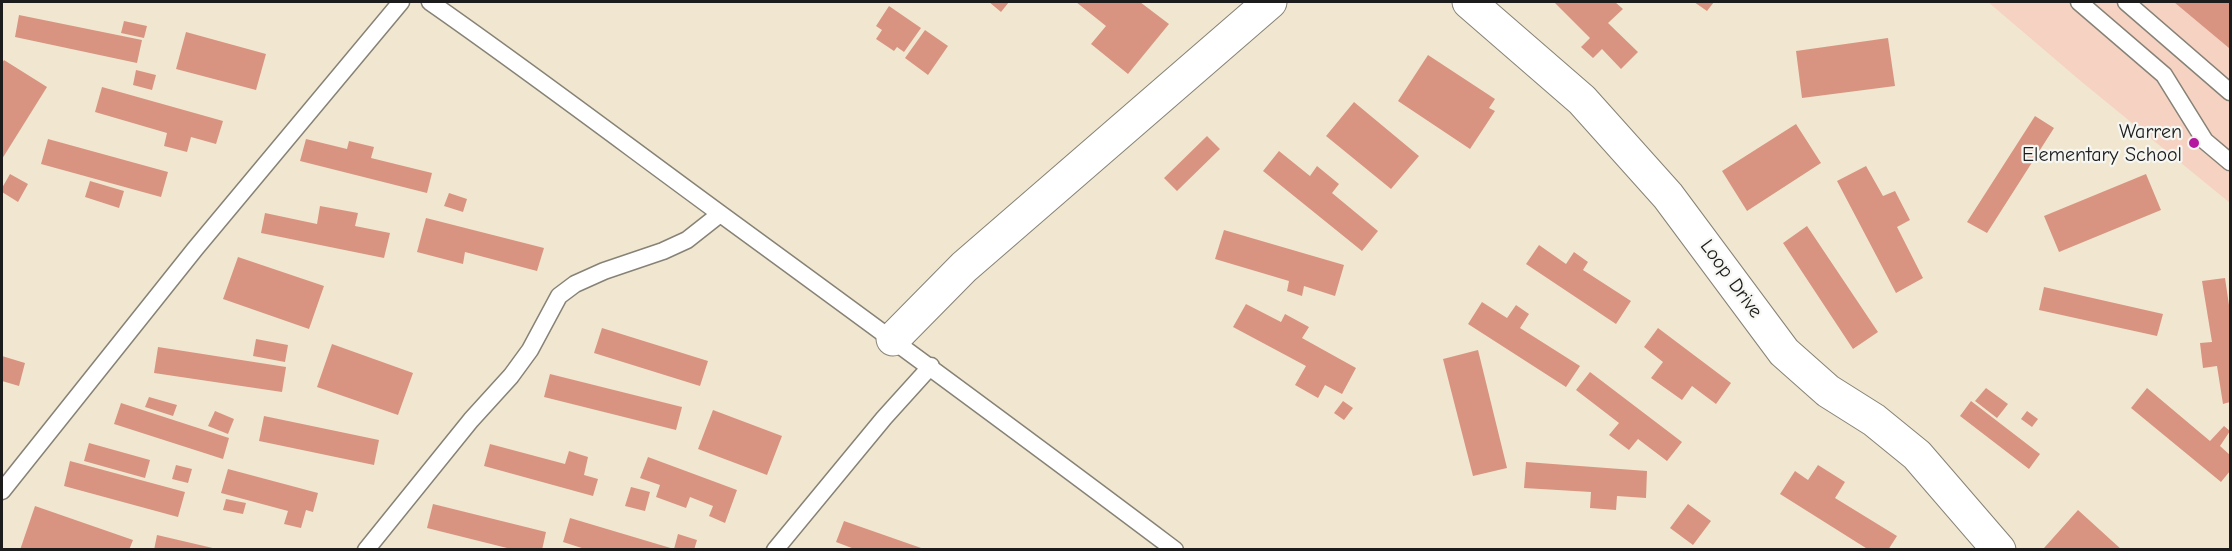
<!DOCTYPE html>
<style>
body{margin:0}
#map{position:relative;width:2232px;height:551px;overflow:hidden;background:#f1e7d0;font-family:"Comic Neue",sans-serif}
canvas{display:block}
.frame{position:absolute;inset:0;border:3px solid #1c1c1c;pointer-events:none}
</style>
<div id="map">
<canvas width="2232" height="551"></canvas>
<div class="frame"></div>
</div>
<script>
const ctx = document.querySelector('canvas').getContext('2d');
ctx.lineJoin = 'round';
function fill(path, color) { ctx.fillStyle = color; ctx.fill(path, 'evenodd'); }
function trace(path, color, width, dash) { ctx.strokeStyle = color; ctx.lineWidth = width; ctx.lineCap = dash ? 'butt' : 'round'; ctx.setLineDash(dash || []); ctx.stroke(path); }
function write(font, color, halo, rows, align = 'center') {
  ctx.font = font + ' "Comic Neue",sans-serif'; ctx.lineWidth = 4.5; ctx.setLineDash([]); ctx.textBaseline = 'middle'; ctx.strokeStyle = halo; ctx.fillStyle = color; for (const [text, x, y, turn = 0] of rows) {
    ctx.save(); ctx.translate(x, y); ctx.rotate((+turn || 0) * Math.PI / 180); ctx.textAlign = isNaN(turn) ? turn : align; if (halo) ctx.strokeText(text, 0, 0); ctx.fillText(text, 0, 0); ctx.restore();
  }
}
fill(new Path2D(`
 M1988,2h242v201l-147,-120z`), '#f6d2c3');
fill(new Path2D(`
 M989,2h20l-8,10z
 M1076,2h64l29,22 -41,50 -37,-30 15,-18z
 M1554,2h61l8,7 -15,14 30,29 -17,17 -19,-20 -9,9 -12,-11 9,-9z
 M1694,2h20l-7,9z
 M2174,2h56v44l-1,2z
 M889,6l32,22 -17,24 -7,-5 -3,4 -18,-12 6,-9 -6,-4z
 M19,15l123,25 -5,23 -122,-26z
 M124,21l23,5 -3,12 -23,-5z
 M925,30l23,16 -20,29 -23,-17z
 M186,32l80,22 -10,36 -80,-21z
 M1888,38l7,48 -93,12 -6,-47z
 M1428,55l67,44 -6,9 6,3 -25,38 -72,-48z
 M4,60l43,27 -45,72v-96z
 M136,70l20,5 -4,15 -19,-5z
 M102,87l121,34 -7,23 -25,-7 -4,15 -23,-6 3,-13 -72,-21z
 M1354,102l65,54 -28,33 -65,-53z
 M2035,116l19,12 -67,105 -20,-11z
 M1796,124l25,39 -74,48 -25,-40z
 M1207,136l13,13 -43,42 -13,-13z
 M48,139l120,33 -7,25 -120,-33z
 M306,139l41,10 2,-8 25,6 -3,11 61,15 -5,20 -127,-32z
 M1279,151l31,25 7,-10 22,18 -7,9 46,38 -16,20 -99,-80z
 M1866,166l17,30 12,-5 15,29 -13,7 26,51 -27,15 -59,-112z
 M10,174l18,10 -10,18 -16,-10v-4z
 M2146,174l15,36 -102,42 -15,-36z
 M90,181l34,10 -5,17 -34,-11z
 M449,193l18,6 -4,13 -19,-6z
 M320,206l38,7 -3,13 35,7 -6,25 -123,-25 4,-20 52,11z
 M426,218l118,30 -7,23 -72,-19 -2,12 -46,-12z
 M1807,226l71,106 -25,17 -70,-106z
 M1224,230l120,35 -9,31 -31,-10 -2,10 -15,-5 2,-10 -74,-22z
 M1539,245l27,19 8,-12 14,10 -5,8 48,31 -15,23 -90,-60z
 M238,257l86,29 -15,43 -86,-30z
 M2225,278l5,34v90l-7,2 -6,-38 -14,2 -3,-25 12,-1 -10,-61z
 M2044,287l119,27 -6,22 -118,-26z
 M1482,302l25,16 9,-13 13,9 -9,14 60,38 -14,21 -98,-63z
 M1246,304l35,18 4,-8 24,13 -7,11 54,30 -14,26 -17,-9 -7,13 -23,-13 11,-19 -73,-39z
 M602,328l106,33 -8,25 -106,-33z
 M1658,328l73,55 -15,21 -24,-18 -10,14 -31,-22 12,-16 -19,-15z
 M256,339l32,6 -3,17 -32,-6z
 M332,344l81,29 -15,42 -81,-28z
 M158,347l128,20 -4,25 -128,-19z
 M1478,350l29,118 -34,8 -30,-117z
 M2,356l23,7 -6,23 -17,-5z
 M1590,372l92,70 -15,19 -29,-22 -9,11 -20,-15 10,-12 -43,-33z
 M550,374l132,33 -6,23 -132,-33z
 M1986,388l22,16 -11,14 -22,-17z
 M2147,388l63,53 14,-15 6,5 -10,15 10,9v16l-9,11 -90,-74z
 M149,397l28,8 -4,11 -28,-9z
 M1343,401l10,7 -9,12 -10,-7z
 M1971,401l69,53 -11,15 -69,-53z
 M121,403l108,35 -6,21 -109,-35z
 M713,410l69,26 -15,39 -69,-26z
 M215,411l19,8 -6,15 -20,-8z
 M2027,411l11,8 -6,8 -11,-8z
 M264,416l115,24 -5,25 -115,-24z
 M89,443l61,17 -5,18 -61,-17z
 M490,444l75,20 4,-13 19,6 -4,18 14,4 -5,17 -109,-30z
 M648,457l89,33 -12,33 -16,-7 4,-10 -23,-9 -4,11 -30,-11 4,-12 -20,-7z
 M70,461l115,31 -7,25 -114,-31z
 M1526,462l121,9 -1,27 -29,-2 -1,14 -26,-2 1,-16 -67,-4z
 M176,465l16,4 -4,14 -16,-4z
 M1818,465l27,17 -10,16 62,38 -9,14h-19l-89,-56 15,-23 13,9z
 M228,469l90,24 -5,19 -7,-2 -5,18 -17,-4 4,-13 -67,-18z
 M631,487l19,5 -5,19 -20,-5z
 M226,499l20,4 -3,11 -20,-4z
 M433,504l113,28 -4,18h-27l-88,-22z
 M1688,504l23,17 -18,24 -23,-17z
 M35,506l98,34 -4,10h-109z
 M2078,510l44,40h-77l-1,-2z
 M570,518l104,31 4,-15 19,6 -3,10h-106l-25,-8z
 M844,521l80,28v1h-67l-21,-8z
 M157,535l60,14v1h-63z`), '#d89481');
const lane = new Path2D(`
 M430,2c99,69 195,142 292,213 152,111 303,222 453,335
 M2079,2l85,73 41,66 25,21
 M2126,2l104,90
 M2,491l193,-242 206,-247
 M366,550l105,-130 40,-44 19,-26 29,-54 16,-12 29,-13 59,-20 24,-11 33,-26
 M775,550l109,-132 47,-52`);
const street = new Path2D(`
 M1469,2l113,98 86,96 116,156 44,39 46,29 43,35 82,95
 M893,339l71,-72 306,-265`);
trace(lane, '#868276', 19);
trace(street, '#868276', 35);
trace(lane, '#fff', 16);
trace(street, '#fff', 33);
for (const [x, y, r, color] of [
 [2194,143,6,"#b5179e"]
]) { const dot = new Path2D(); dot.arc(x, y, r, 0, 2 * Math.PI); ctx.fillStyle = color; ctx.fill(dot); trace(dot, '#f6f6f2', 2); }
write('20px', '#1c1c1c', '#f6f6f2', [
 ["Warren",2182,132],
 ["Elementary School",2182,155]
], 'right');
write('20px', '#1c1c1c', '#f6f6f2', [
 ["Loop Drive",1731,279,54]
]);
</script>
